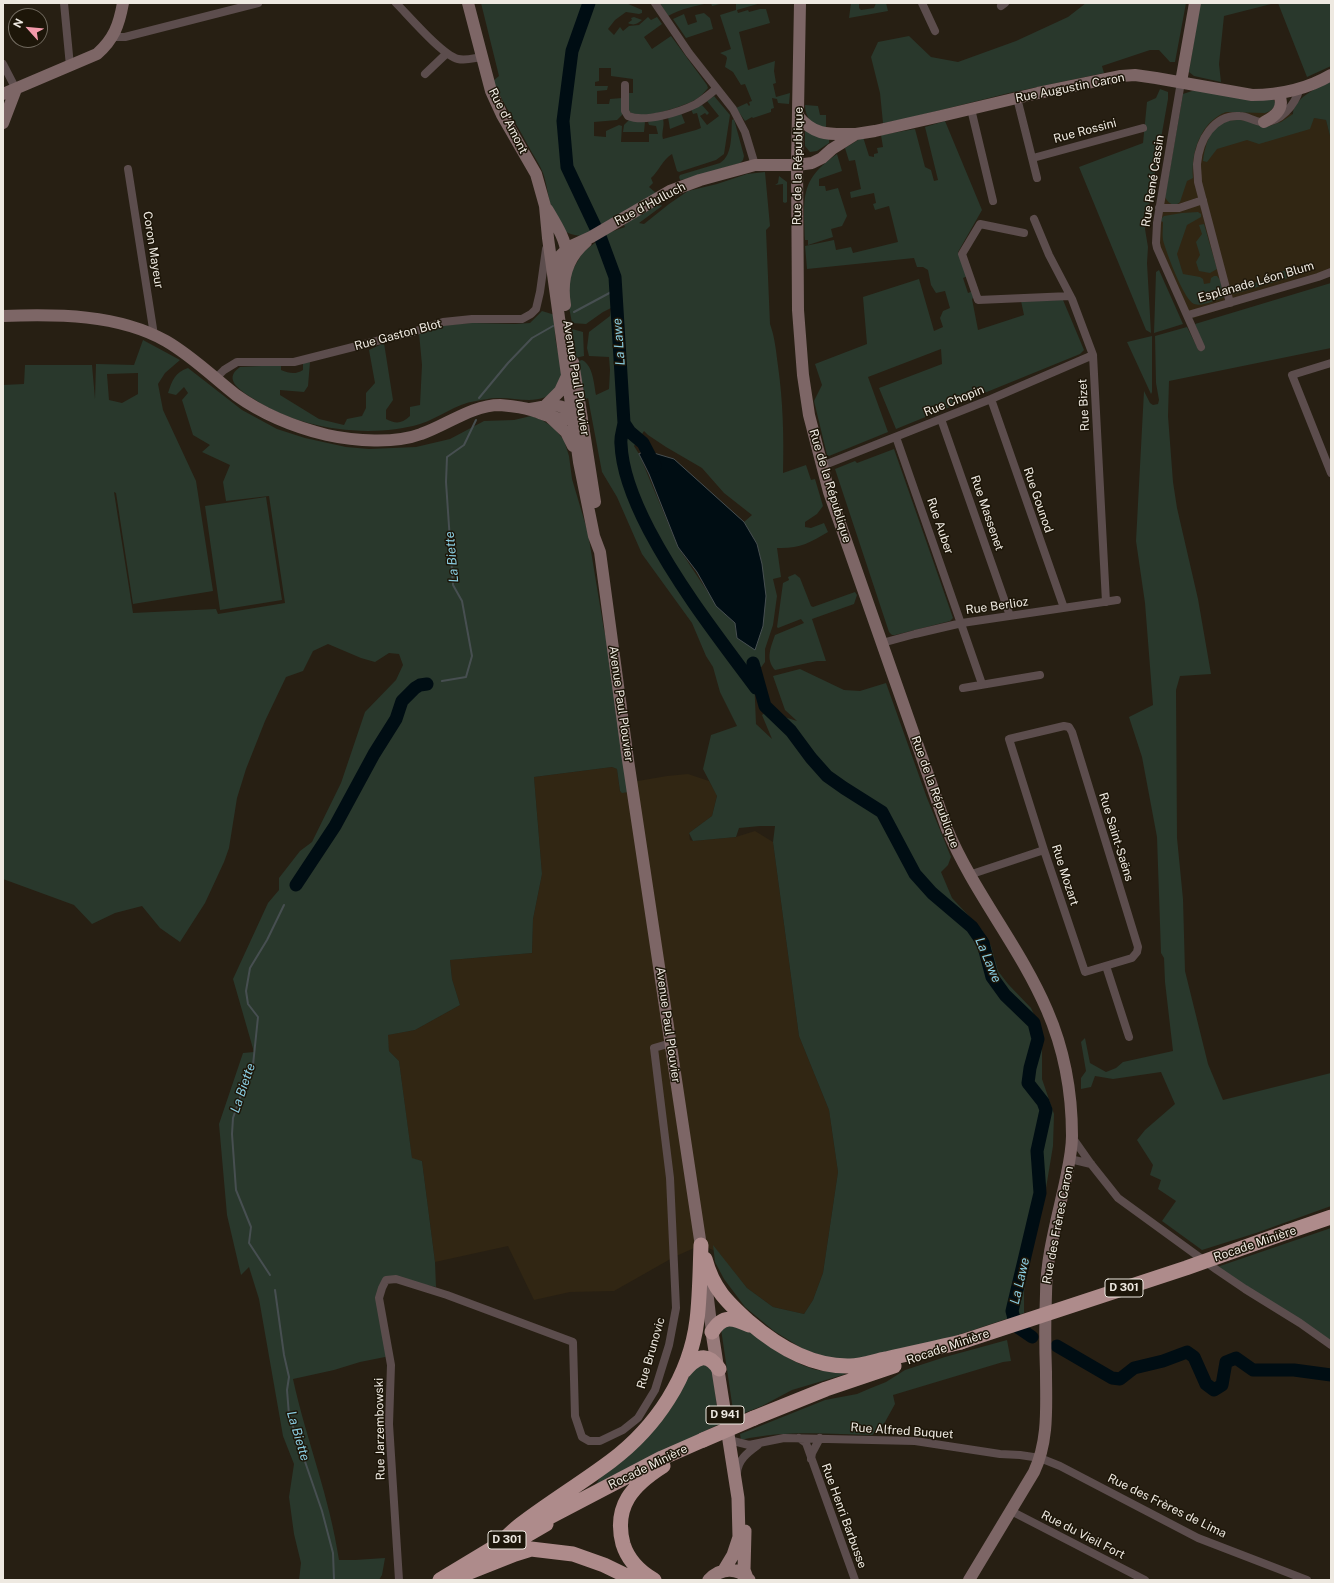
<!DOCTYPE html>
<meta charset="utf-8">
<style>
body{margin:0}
#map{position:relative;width:1334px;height:1583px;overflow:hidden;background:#271f13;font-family:"Public Sans",sans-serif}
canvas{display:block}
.frame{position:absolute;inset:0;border:4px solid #eee9e1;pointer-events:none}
.north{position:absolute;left:8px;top:8px;width:40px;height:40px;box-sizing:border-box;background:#1d1609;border:1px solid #716a5f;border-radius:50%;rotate:297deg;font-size:11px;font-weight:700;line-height:16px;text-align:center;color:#eee9e1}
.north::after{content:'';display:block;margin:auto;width:14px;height:18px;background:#f39aab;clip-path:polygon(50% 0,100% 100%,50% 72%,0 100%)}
</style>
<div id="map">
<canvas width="1334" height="1583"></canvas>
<div class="frame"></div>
<div class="north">N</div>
</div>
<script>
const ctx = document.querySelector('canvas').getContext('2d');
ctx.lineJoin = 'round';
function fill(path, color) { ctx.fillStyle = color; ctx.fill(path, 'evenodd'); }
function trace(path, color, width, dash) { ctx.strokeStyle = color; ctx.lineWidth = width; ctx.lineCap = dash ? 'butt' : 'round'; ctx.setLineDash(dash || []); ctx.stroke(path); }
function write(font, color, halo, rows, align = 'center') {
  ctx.font = font + ' "Public Sans",sans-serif'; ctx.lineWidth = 3; ctx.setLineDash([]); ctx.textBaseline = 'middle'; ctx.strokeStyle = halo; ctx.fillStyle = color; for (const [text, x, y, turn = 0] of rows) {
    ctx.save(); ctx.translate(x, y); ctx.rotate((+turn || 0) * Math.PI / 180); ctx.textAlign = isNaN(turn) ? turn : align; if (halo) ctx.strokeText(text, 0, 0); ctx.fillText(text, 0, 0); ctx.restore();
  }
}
fill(new Path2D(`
 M1187,95l139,25 5,20v134l-137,44 -6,-3 -32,-77z
 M612,767l5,2 3,23 12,-10 35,-6 21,-2 21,7 8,14 -5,21 -23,17 1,7 3,1 43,-4 19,-6 18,11 26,194 30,74 9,62 -15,101 -10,27 -9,14 -31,-7 -26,-19 -29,-36 -17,-7 -27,12 -60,34 -44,1 -36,8 -26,-54 -73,16 -13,-101 -10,-2 -13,-98 -10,-10 -2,-16 28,-5 45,-25 -8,-26 -2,-19 82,-7 1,-34 9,-45 -8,-97z`), '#312613');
fill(new Path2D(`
 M481,3h145l16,7v3l-3,1 -13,-2 -11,8 -7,9 6,6 6,-8 3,4 6,-5 10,-1 9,-8 3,3 6,-3 5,7 -18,13 8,12 19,-13 36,49 1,3c-4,5 -9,10 -15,13 -10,5 -55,21 -63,11 -3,-4 -1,-14 -1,-19h4v-14l-22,-3v-8h-12v13l-4,1v4h13l-1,4 -10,1v13h12l1,-5 12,-1v17l-5,5 -23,2v14l12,1v-6l13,-6 3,1 -1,16h28v-8h9l-2,-8 -7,-1 -1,-3 2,-2 13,-1c2,7 -2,13 0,20l33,-9 5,-2 -4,-15 -4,1 -2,-5 11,-4 7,8 -2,2 -2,-2 -5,3 7,9 12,-9 -12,-15 7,-5 16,19 -6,39 -8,6 -37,12 -2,-1 -5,-17c-9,5 -13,17 -21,24l2,5 -4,4 7,6 -72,43c-8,0 -17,-2 -23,-8 -12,-15 -12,-38 -18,-55 -3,-8 -8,-15 -12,-22 -12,-24 -27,-45 -38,-70l6,-5z
 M660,3h64l-12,3 -1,-3c-15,2 -30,6 -43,13z
 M736,3h25l-24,7 1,3 10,-3 1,2 11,-3h6l4,14 -31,9 9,38 27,-9 -1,10 2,12 -3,1 3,13 14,-4 -1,11 -11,-1 -1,-4 -5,-1 2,10 -3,1v3l-18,6 -1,-1 -7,4 -9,-13 11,-5 2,3 1,-1 -1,-3 3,-1 -7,-17 -4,1 -8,-13 -8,-5 2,-9 -1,-2 -6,-3 11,-4 -11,-34 16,-5z
 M851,3h8v5l2,2 13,-2 2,-5h10l2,8 -39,7z
 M1086,3h100l-11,59h-5l-11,-12h-9l-48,16 2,7 -95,20 -108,27 -18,3 -3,-30 -9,-36 7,-15 31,-6 22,21 27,5 58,-21 52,-24z
 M1200,3h75l-51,13 -5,48 2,18 -27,-6 -5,-4z
 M1278,3h53v63l-24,11z
 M704,13l6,5 3,11 -27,9 -13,-19 11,-5 4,11 9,-3 -2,-7z
 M631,18l3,-1 8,3c-5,4 -8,6 -14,3l4,-3z
 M1331,81v59l-5,-20 -12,-2 -4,11 -51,15 -12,-4 -30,9 -10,13 -4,-1c5,-41 27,-49 63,-34l15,-5 12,-8c0,-16 26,-27 38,-33z
 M1160,89l8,3v7l-23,130 3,18 -1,16 4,70 -5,-3 -67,-163 64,-24 4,-41 9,-4z
 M1195,90l73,9 6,1 2,5 -6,6 -5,2 -39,-1c-26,10 -35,41 -33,66l-6,3 -7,21c-6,6 -12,1 -15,-5l18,-103z
 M805,105l13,1 2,9h6v15c-13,-4 -21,-12 -21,-25z
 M681,113l4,10 -15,6 -2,-12z
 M734,119l10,37 -1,4 -3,3 -54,16 -6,1 -1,-3 1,-2 40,-12c13,-8 11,-29 12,-43z
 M629,120l15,1 1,1 -1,10h-21l1,-7z
 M945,121l37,89 -24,42 10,24 -5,2 5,15 5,-2 2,5 -3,3 6,31 46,-15 -3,-14 42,-1 21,50 -4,4 -184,75 -17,-41 63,-24 -1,-15 -73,28 20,55 -59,24 -2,-1 -13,-54 8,-16 -7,-21 52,-20 -4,-47 56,-18 15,52 9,-4 -3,-9 3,-7 7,-3 -5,-17 -9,2 -5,-8 -3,-15 -5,-3h-6l-3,-9 -107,11 -2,-23 29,-6 2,10 15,-3 2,6 45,-11 -9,-36 -14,4 -2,-6 3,-1 -2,-10 -23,5 -1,-6 11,-3 -6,-29 -6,1 -4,-13 18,-11 6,19 5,1v-3l4,-1 -1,-5 6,-1 -2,-12 34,-6 10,38 6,3 3,11 4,-1 -13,-53z
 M805,130l24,9v4l-12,8 -7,1 -5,-6z
 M837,154l5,17 -23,8v7h6l1,5 12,-3 9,28 -5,10 -11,3 2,8 -25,8v-5h-3c-1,-42 -6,-60 32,-86z
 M765,172l5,54 -4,4 4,94c5,14 6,27 8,42 5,35 6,71 5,107l23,-8 5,15 4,-1 8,27 -6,8 -12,8v5l6,1 13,-5 4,9c-18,11 -30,17 -51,16l4,29 -8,2 4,17 -4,29 -8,24v13l-11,15 2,47 16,15 -10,-24 10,-8 6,8 19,6 -12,-11 -12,-34 27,-7 44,21 16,1 26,-8 41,115 24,59 -3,8 -7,7 11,26 30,32 9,16 7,25 10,13 23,24 11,24v47l12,35 -1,32 -10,60 -15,54 -4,32v21l-72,24 -101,23 -22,-2 -24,-8 -10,-6 -21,-13 -29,-24 -21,-28 -9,-17 -2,-17 34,43 26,19 31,7 9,-14 10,-27 15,-101 -9,-62 -30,-74 -26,-194 2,-16h-15l-21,2 -3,9 -43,4 -4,-8 23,-17 5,-20 -14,-27 8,-34 26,-9 -17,-34 -7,-25 -7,-11 -14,-33 -50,-69 -25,-57 -15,-25 -14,-74 -6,3 -6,-39 6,-2c11,5 12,24 14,35l13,-6 1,-19 -1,-13 -20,-1 -2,-8 2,-16 21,-16 1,-8 -8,4 -17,12 -14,-1 -3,-16v-31l14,-24 25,-19 17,-6 -1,-2 14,-10h4l11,-8 8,-2 1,1 -23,17 5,1 25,-20 19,-13 29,-7 30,-10zM644,431l4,4 18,12 36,21 22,25 28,22 -8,7 13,22 5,20 -25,74 -2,-15 -18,-17 -39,-59 -39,-93 -5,-8z
 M779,176l8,6v20l-2,1 -2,-1v-18l-8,1 3,-2z
 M1198,212l3,2v3l-14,8 -10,29 6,20 17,3 3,2 1,5 6,-1 1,-5 3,-2h3l3,4 5,16 -1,1c-8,3 -22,10 -30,7 -10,-4 -28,-52 -31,-64 -1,-6 0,-12 0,-18l-2,-1 1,-3 2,-2 18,-3z
 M1204,224l13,45 -7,4 -11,-2 -3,-9 4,-7 -4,-13 6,-8 -3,-9z
 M1290,269l2,1 3,6 -61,18 -2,-1 -2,-5 1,1 46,-12 -1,-4z
 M1159,270l24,54 -29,9 2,-61z
 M1331,283v65l-162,33 -1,35 5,66 4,26 21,91 13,75 -31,2 -4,14 1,148 6,61 2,72 23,93 15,36 108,-27v133l-75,27 -54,17 -40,-29 14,-20 -18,-12 3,-9 -11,-5 3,-10 -16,-25 8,-10 30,-26 -14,-32 -48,7 -18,-3 -4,11 -10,2v-11l5,-7 -5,-29 4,-4 5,25 16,9 10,-4 7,-6 50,-11 -8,-69 -1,-24 -3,-5 -4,-116 -15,-80 -13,-40 24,-12 -8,-102 -9,-62 8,-150 6,12 3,2 5,-1 1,-4 -3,-17 -1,-47 32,-9 12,24 5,-3 -9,-24z
 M542,311l13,4c0,9 -1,18 1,27 2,13 10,32 2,44 -15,22 -40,11 -61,12 -7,0 -15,2 -21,3 -21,3 -37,17 -56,23 -51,15 -122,5 -166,-25 -11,-7 -33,-19 -14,-32l41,-2v5c8,3 14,5 22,0v-7l7,-1 -2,24 -4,6 -24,-2v5l39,24 25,6 3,-6 15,-3 4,-8v-15l9,-10 -6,-33 15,-7 9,57 -7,10v9c10,5 15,5 24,-3v-9l10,-2 2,-40 -3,-32 23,-8 30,-2 43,1 15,-1z
 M572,329l11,3 1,24 -9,2z
 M1152,336v56l-1,2 -24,-52z
 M143,340l37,20 -15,13 -7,11 5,26 33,71 17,110 -80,13 -17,-111 -2,-1 19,121 83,-4 2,5 67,-11 -16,-107 -43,5 -3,-19 7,-17 -28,-13 8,-7 -17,-10 -11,-35 6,-7 -4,-6 -8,8 -8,-2c4,-12 7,-21 20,-25l54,42 35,19 28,9 41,9 23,2 47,-2 34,-8 34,-18 30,-1 17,-4 11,4 12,8 10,12 5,16 3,23 16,54 16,97 4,14 20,148 -6,1 -2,-2 -3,-22 -5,-2 -78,10 8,97 -9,45 -1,34 -82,7 2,19 8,26 -45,25 -27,5 1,16 10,10 13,97 10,3 13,101 1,25 -40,-8 -10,1 -7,18 11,58 -30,6 -26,8 -41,9c13,60 37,119 46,181h16l30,-2 -3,17 -3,5h-80l2,-17 -7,-29 -5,-37 5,-33 -11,-28 -24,-137 -10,-32 -8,8 -14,-60 -8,-91 24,-71 11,-1 -21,-73 35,-76 11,-13v-12l21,-27 12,-9 29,-59 24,-71 31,-32 7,-15 -4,-11 -10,-1 -14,9 -14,-4 -33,-14 -15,7 -10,20 -17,6 -21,44 -19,48 -9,29 -8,50 -5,14 -19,41 -25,39 -20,-14 -18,-22 -27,7 -23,11 -18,-19 -71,-26v-494l21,-1 1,-19h67l3,34 1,-35 38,1zM138,373v21l-16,9 -13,-3 -2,-26z
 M894,449l59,169 -3,3 -55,14h-3l-3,-3 -54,-163 20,-8 2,2z
 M266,497l16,103 -62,10 -15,-104z
 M795,574l5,4 11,28 2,1 42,-15 2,3 -3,9 -42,15 14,42h-9l-42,9c-10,-11 -4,-23 0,-35l29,-12 -3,-4 -23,9 -1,-1 6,-44 6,-3 -1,-3z
 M1331,1228v117l-114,-78z
 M739,1324c24,17 46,36 74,45 11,3 23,1 33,5l-54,16 -30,16 -28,11 -13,-88 1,-3z
 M1007,1340l4,21 -8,1 -110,33 2,9 -10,18 -13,13c-44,-1 -88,-5 -131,5l-1,-6 85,-34 32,-6 14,-6 15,-6 19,-12 40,-13z
 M698,1362l14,4 7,58 -124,62 11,-18 75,-80z`), '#29382c');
const water = new Path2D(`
 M647,451l27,8 70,63 13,22 5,20 4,32 -3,30 -8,24 -18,-12 -2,-15 -19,-17 -19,-34 -19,-25 -29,-73 -10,-20z`);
fill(water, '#000d13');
trace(water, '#474f51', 1);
trace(new Path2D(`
 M574,312l41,-22
 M479,398l29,-35 24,-25 21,-12
 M442,681l24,-4 6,-21 -10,-55 -9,-16 -7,-103 1,-25 17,-12 12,-25
 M270,1275l-21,-32 2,-16 -15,-37 -4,-56 1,-16 10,-29 10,-24 5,-48 -10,-13 -2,-13 4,-23 17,-28 17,-35
 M275,1290l9,65 5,22 -2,13 2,25 33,96 11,42 1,27`), '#474f51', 2);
trace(new Path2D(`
 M589,3l-17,48 -9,70 4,46 34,72 14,38 9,146 6,9 13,11 12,23
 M624,423c-1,7 -4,14 -3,21 1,29 15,61 28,86 30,57 69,107 107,158
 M753,663l12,43 26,25 20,27 16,18 17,12 38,24 33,62 17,19 40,34 11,16 9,34 13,18 29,28 4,16 -8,29 -2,15 15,19 3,8 -9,41 3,42 -28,118 4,15 16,11
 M296,885l39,-59 39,-72 22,-35 6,-18 13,-13 5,-3 7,-1
 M1057,1346l55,32 8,1 14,-11 29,-7 24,-9 7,5 12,27 8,6 8,-5 4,-23 10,-4 17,12h41l37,5`), '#000d13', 13);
trace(new Path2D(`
 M64,3l6,63
 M396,3c13,13 46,52 62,56 8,2 16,-1 24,-2
 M655,3l34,50 44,56 12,23 10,33
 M922,3l13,28
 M1001,6l4,-3
 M113,37h12l133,-34
 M3,64l13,25
 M425,74l21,-20
 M1181,82l-24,141 -1,20 1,5 44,99
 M625,85v26l3,5c17,7 52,-4 68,-12 7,-4 14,-10 20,-15
 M1017,98l20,80
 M971,109l22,92
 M1033,158l110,-30
 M128,169l26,166
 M1159,208h20l24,-8
 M1034,219l15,36 23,44 21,56 13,247
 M1024,233l-44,-9 -18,30 16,46 92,-4
 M1230,303l-32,-121c0,-6 -1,-12 -1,-18 2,-23 16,-50 43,-48 7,0 13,5 21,6 19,2 34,-17 39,-34
 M1188,315l130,-38 13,-5
 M1331,363l-39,12 39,98
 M216,378l8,-8 13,-8h57l122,-31 27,-9 29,-3h50l9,-5 5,-5 4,-17 6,-43
 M991,399l73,209
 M941,419l69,197
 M896,437l86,247
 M822,466l169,-67 102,-44
 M882,643l33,-9 47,-11 155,-23
 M963,688l77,-13
 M1064,726l5,1 3,5 66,215 -1,5 -5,6 -47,14 -41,-122 -35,-111z
 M969,875l75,-25
 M1106,966l23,71
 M1072,1137l19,27 27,34 99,72 28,19 55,34 31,22
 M1070,1159l21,5
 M728,1438l5,3 16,4 35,-7 131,3 85,13 20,1 20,3 20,8 138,72 109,42
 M799,1438l7,5 49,137
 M811,1459l1,-6 8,-15
 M737,1473c1,-13 10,-20 21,-28
 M1011,1511l134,69
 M399,1580l-10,-156 2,-59 -12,-67 3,-10 4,-8 10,-1 51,16 126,47 2,74 7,21 7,4h11l23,-11 15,-12 17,-28 14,-45 7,-37 -6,-130 -16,-130 17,-5`), '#5c4d4d', 8);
trace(new Path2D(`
 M468,3l23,88 11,24 34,59 9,32 3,32 31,224 15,74 6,16 28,208 74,493
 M800,3l-3,162 1,145 5,65 6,40 20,77 118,337c27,64 73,118 100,181 17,39 25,84 25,126 0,16 -4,32 -7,47 -8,37 -19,74 -19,111 -1,26 -1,52 0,78 0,34 3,68 -12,100l-65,108
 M1181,82l14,-79
 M3,94l94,-40c17,-15 22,-29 26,-51
 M798,116c17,21 33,18 58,18
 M1264,122c12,-6 21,-14 15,-28
 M3,123l13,-34
 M547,209c7,12 21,33 19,47
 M555,274v-5l5,-13 9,-9 22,-10 79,-46 30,-11 55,-15h42l15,-2 10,-5 10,-9 24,-15 19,-3 66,-15 97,-23 83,-17 14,-1 21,3 96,17c28,0 55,-6 79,-20
 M565,305c-4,-24 2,-47 21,-63
 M3,316c54,-2 115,-2 163,25 26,15 47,36 70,54 28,20 58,32 91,40 27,6 68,9 94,-1 26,-9 51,-29 79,-29 10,1 22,2 31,5 10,3 20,8 31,9 3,1 9,-1 11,-3 4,-3 5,-10 6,-14
 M573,362l22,140
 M545,406l15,-15 6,-13
 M530,409c18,-3 29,-8 45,5
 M550,417l16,15 7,14
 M705,1274l7,58`), '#7d6666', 12);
trace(new Path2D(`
 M712,1332l26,166 1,39 -6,18 -9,15
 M745,1531l-1,39 3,8
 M709,1580c11,-12 29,-14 40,0`), '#977a7a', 13);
trace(new Path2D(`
 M1287,1232l44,-15
 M705,1259c8,30 22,43 44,63 29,25 63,45 101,44 12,0 25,-5 36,-7 25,-6 50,-11 75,-17
 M712,1332c11,-18 21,-14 37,-7
 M684,1371c12,-14 23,-20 35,-2
 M754,1418l72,-29 68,-23
 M534,1525l128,-67 41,-18
 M499,1544c8,-7 16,-16 25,-22 28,-21 59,-40 87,-61 45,-34 79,-84 86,-141 3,-25 3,-50 4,-75
 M503,1549l43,-25
 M462,1575l53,-21 16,-5 42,5 31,11 31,15
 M440,1580l68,-41
 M654,1580c-14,-8 -26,-20 -31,-36 -10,-38 10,-59 40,-78`), '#ae8b8b', 15);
trace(new Path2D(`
 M961,1342l225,-74 101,-36
 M703,1440l51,-22`), '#ae8b8b', 15);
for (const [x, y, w] of [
 [1124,1288,38],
 [725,1415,38],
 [507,1540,38]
]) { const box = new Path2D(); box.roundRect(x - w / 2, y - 9, w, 18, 3); ctx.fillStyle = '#1d1609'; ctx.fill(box); trace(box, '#eee9e1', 1); }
write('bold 11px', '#eee9e1', null, [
 ["D 301",1124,1288],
 ["D 941",725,1415],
 ["D 301",507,1540]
]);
write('12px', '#eee9e1', '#1d1609', [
 ["Rue Augustin Caron",1070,88,-11],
 ["Rue d'Amont",508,121,63],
 ["Rue Rossini",1085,131,-15],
 ["Rue de la République",798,166,-89],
 ["Rue René Cassin",1153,181,-81],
 ["Rue d'Hulluch",650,204,-28],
 ["Coron Mayeur",153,250,81],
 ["Esplanade Léon Blum",1256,282,-16],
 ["Rue Gaston Blot",398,335,-15],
 ["Avenue Paul Plouvier",576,378,81],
 ["Rue Chopin",954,401,-22],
 ["Rue Bizet",1084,405,-93],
 ["Rue de la République",830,486,73],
 ["Rue Gounod",1038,500,71],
 ["Rue Massenet",987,513,71],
 ["Rue Auber",940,526,71],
 ["Rue Berlioz",997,606,-8],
 ["Avenue Paul Plouvier",621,704,82],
 ["Rue de la République",935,792,70],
 ["Rue Saint-Saëns",1116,837,73],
 ["Rue Mozart",1065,875,72],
 ["Avenue Paul Plouvier",668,1025,82],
 ["Rue des Frères Caron",1058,1225,-79],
 ["Rocade Minière",1255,1244,-19],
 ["Rocade Minière",948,1347,-19],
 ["Rue Brunovic",651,1353,-74],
 ["Rue Jarzembowski",380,1429,-91],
 ["Rue Alfred Buquet",902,1431,4],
 ["Rocade Minière",648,1467,-26],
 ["Rue des Frères de Lima",1167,1506,26],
 ["Rue Henri Barbusse",844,1516,70],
 ["Rue du Vieil Fort",1083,1535,27]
]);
write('italic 13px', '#8acde1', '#1d1609', [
 ["La Lawe",619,342,-94],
 ["La Biette",452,557,-95],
 ["La Lawe",988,960,67],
 ["La Biette",243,1088,-71],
 ["La Lawe",1020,1281,-77],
 ["La Biette",298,1436,73]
]);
</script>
